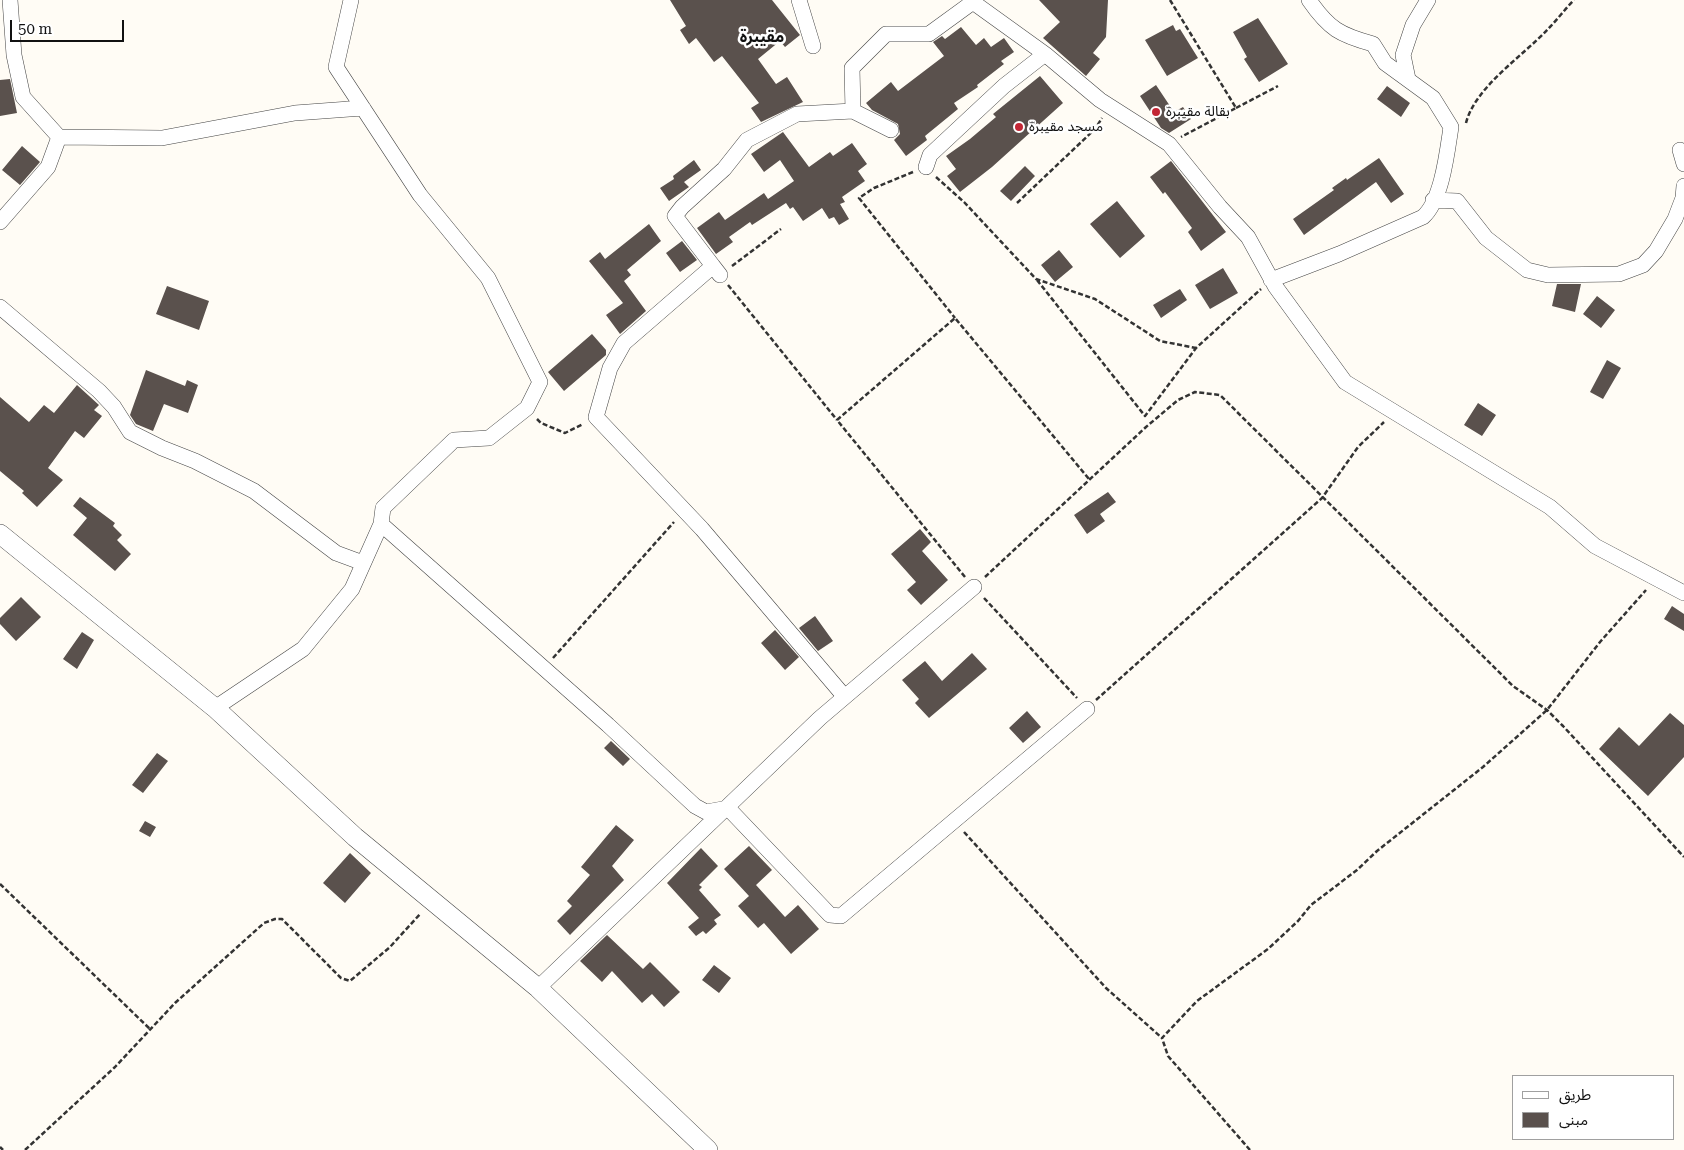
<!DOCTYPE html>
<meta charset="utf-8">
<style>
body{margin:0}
#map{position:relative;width:1684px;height:1150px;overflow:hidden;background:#fffcf5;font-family:"Roboto Serif","Noto Sans Arabic",serif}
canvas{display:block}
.legend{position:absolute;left:1512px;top:1075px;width:162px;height:65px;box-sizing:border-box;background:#fff;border:1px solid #a0a0a0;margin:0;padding:6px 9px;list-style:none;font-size:15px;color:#111}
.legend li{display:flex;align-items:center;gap:10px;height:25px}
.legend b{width:25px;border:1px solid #a0a0a0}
.scale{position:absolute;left:10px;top:20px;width:114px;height:22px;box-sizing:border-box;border:2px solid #111;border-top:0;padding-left:6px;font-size:15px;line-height:18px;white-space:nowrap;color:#111;-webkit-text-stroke:4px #fff;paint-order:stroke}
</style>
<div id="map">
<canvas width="1684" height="1150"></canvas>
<ul class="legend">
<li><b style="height:6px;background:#fff"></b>طريق</li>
<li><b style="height:14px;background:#5a514d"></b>مبنى</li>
</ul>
<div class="scale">50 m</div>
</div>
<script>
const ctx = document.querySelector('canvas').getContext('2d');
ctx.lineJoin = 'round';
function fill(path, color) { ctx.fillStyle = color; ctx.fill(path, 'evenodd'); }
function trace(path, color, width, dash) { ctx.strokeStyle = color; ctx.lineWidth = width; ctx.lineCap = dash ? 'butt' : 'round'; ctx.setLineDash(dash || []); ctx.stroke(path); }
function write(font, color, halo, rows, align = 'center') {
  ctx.font = font + ' "Roboto Serif","Noto Sans Arabic",serif'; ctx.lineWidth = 5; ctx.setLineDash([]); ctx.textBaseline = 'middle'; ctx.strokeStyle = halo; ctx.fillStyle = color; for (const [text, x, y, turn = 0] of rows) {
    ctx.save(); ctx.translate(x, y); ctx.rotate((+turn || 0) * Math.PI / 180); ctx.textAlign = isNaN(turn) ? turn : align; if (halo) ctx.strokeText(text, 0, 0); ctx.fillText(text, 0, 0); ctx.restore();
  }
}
fill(new Path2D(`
 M670,0h102l28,35 -15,12 -5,-6 -22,18 18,25 11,-7 16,25 -42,20 -10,-14 8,-5 -37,-47 -8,6 -18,-24 -7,6 -9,-14 6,-4z
 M1039,0h69l-2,37 -13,16 7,6 -14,17 -43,-38 17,-16z
 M1258,18l30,46 -29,18 -15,-23 3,-2 -14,-25z
 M1173,25l3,6 4,-2 18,29 -31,18 -22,-36z
 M961,27l15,18 8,-7 7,9 13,-9 10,14 -13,9 3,3 -27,21 1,2 -24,16 4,6 -33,27 2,4 -21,16 -12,-16 6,-6 -2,-10 -26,-14 -6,-7 25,-21 7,9 46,-35 -11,-14 9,-6 3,3z
 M1040,76l23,27 -71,64 -32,25 -13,-16 9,-7 -10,-13 24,-17 26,-22 -3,-3z
 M10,79l7,34 -17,3v-36z
 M1156,85l18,27 9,-5 8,12 -22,14 -8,-5 -21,-32z
 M1387,86l23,17 -9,14 -24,-18z
 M783,132l26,35 21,-15 3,4 19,-13 15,21 -9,7 7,10 -23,16 3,5 -5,2 9,15 -10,6 -5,-8 -5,2 -7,-11 -19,13 -10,-14 -3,2 -4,-6 -34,22 -2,-3 -21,15 4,5 -17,12 -19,-26 22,-16 6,8 39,-27 4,6 26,-18 -14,-21 -16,12 -13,-18z
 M22,146l18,16 -20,23 -18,-15z
 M1379,158l25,36 -13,9 -15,-21 -72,53 -11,-16 41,-29 -2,-2 14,-10 1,2z
 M694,160l7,10 -17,12 5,5 -20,14 -9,-13 14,-9 -1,-3z
 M1171,161l55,71 -25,19 -13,-19 4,-4 -27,-36 -2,2 -13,-17z
 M1025,166l10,10 -24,25 -11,-10z
 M1117,201l28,35 -25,22 -30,-34z
 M649,224l12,17 -34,29 4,5 -7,6 22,30 -26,23 -14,-19 17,-12 -34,-42 11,-9 5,7z
 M682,241l15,19 -17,12 -14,-19z
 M1059,250l14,17 -18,15 -14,-17z
 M1223,268l15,25 -28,16 -15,-24z
 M1557,284h24l-6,28 -23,-6z
 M167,286l42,15 -10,29 -43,-16z
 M1180,289l7,11 -26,18 -8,-13z
 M1597,296l18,14 -14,18 -18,-14z
 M592,334l14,16v5l-42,36 -16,-19z
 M1607,360l14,8 -18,31 -13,-7z
 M146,370l39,16 2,-6 11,5 -10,28 -24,-9 -11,27 -17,-7 -6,-9z
 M77,385l22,20 -5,5 8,6 -18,22 -9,-7 -27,37 15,12 -26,27 -15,-14 2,-2 -24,-20v-74l29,25 15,-17 10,8z
 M1478,403l18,12 -14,21 -18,-11z
 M1108,492l8,10 -16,12 5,7 -18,13 -13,-19z
 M80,497l35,26 -2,3 9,9 -5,5 14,14 -16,17 -42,-36 14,-17 -14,-12z
 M920,529l11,13 -9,9 26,29 -27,25 -14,-15 9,-8 -25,-28z
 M21,597l20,20 -25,24 -16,-17v-6z
 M1672,606l12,8v17l-20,-12z
 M815,616l18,25 -15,10 -19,-23z
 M775,630l24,27 -14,13 -24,-27z
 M82,632l12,8 -17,29 -14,-10z
 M972,653l15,16 -58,49 -14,-15 4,-4 -17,-19 23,-19 17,20z
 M1027,711l14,16 -18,16 -14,-15z
 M1670,713l14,12v32l-36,39 -49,-47 20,-22 20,19z
 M611,741l19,18 -7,7 -19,-18z
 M157,753l11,8 -25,32 -11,-8z
 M145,821l11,6 -6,10 -11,-6z
 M616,825l18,15 -22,26 12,14 -54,55 -13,-14 15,-15 -5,-5 23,-26 -9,-8z
 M749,846l23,24 -16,15 29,32 13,-12 21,24 -28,25 -27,-31 -6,5 -20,-22 11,-10 -25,-27z
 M701,848l17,18 -19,19 3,2 -3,3 22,25 -7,5 3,4 -11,10 -3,-3 -7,5 -8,-9 11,-9 -32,-35z
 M350,853l21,20 -26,30 -22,-20z
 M607,935l36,34 7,-7 30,30 -16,15 -12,-13 -10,9 -30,-32 -10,11 -22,-21z
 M714,965l17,13 -12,15 -17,-13z`), '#5a514d');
const minor = new Path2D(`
 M10,0l4,55 9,42 36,40 103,1 133,-25 68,-5
 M799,0l14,46
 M970,0l75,54 55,46 69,44 51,63 28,30 27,49 70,96 205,125 45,39 89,47
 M1408,79l-5,-24 10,-30 15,-25
 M853,111l-1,-43 34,-34h43l44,-32
 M1680,150l4,14
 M926,167l4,-12 74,-69 41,-32
 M1433,200l24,1 29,37 41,32 21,5 71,-1 24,-9 13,-14 19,-32 8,-21 1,-12
 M0,222l48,-55 11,-30
 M713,266l-38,-50 7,-9 42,-38 23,-29 50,-26 56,-3 38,19
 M720,275l-7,-9 -89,77 -14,25 -14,49 106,112 142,167
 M1271,280l68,-26 84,-37c19,-17 24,-64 28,-90l-18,-29 -48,-35 -12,-19c-33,-9 -44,-15 -64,-44
 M0,307l99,84 15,16 16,25 32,16 33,13 59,30 82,62 27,10
 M381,524l227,201 87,81 11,6 22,-4 102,107 11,1 246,-207
 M215,708l88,-59 49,-60 29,-65 2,-16 71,-68 35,-2 38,-30 13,-26 -52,-104 -68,-83 -84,-128 15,-67
 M538,988l282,-270 154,-131`);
const tertiary = new Path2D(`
 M0,534l215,174 140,129 183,151 170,162`);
trace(minor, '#444', 16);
trace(tertiary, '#444', 20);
trace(new Path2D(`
 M1170,0l66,108 -55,29
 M1236,108l42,-22
 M1466,123c9,-36 57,-67 82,-94 9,-9 17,-20 26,-29
 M913,172l-39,16 -15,10 96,120
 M936,177l28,25 72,77 59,20 65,42 36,7
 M1017,203l78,-74 7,-11
 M732,266l49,-37
 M1037,280l108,136 51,-68 65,-59
 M728,285l109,135
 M537,419l4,4 24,10 18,-9
 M965,577l-128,-157 118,-102 134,161
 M985,577l161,-150 32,-27 17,-8 25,3 293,291 34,24 16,16 121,131
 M984,598l93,100
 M553,658l121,-136
 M1096,700l226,-202 36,-51 26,-25
 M964,832l142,156 56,50
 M0,884l151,146
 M0,1147l3,3
 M25,1150l90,-83 60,-64 89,-80 11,-4h7l59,59 9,3 40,-34 31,-34
 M1250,1150l-82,-94 -6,-18 35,-37 71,-52 30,-28 13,-16 46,-35 20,-19 106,-84 64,-57 53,-68 46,-52`), '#333', 2.5, [5, 2.5]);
trace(minor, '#fff', 15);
trace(tertiary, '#fff', 19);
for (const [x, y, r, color] of [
 [1156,112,5,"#c32635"],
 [1019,127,5,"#c32635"]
]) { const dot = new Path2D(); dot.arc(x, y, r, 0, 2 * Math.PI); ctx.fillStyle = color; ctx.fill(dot); trace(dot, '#fff', 2); }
write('14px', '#111', '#fff', [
 ["بقالة مقيبرة",1166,112],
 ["مسجد مقيبرة",1029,127]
], 'left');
write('bold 16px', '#111', '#fff', [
 ["مقيبرة",762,37]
]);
</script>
